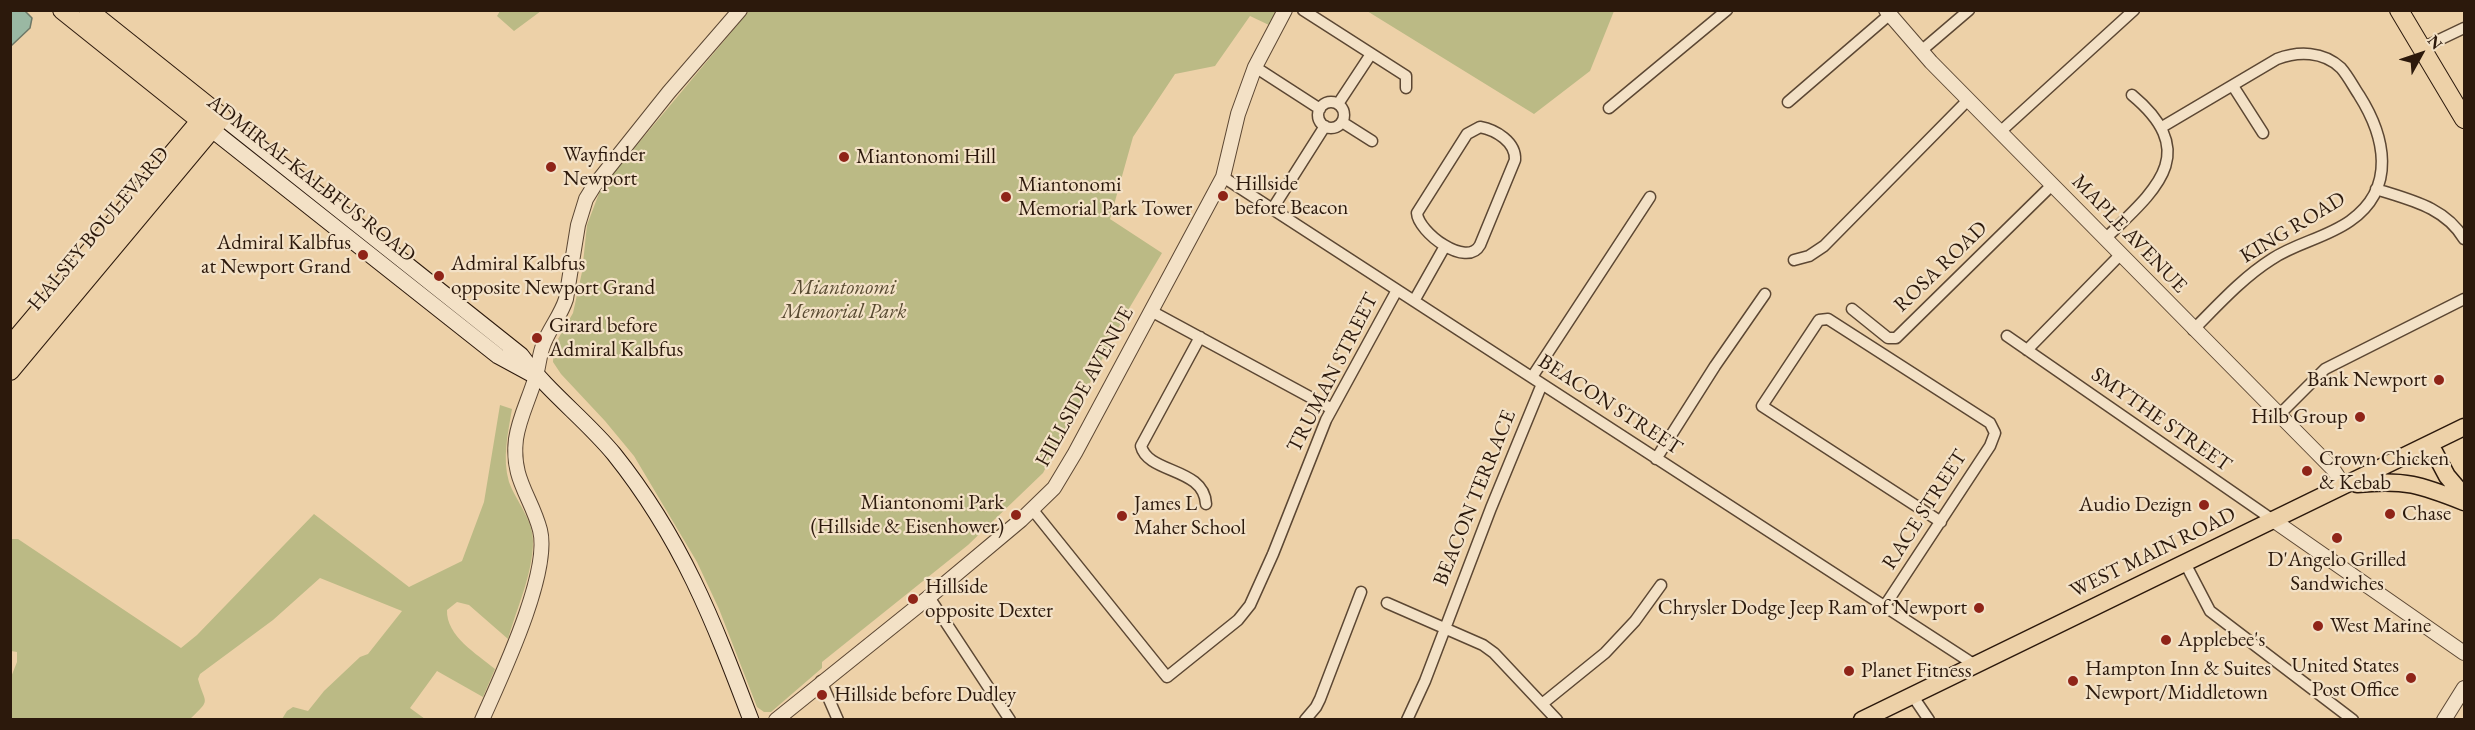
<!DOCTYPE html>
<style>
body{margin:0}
#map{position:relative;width:2475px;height:730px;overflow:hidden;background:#edd1a8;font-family:"EB Garamond",serif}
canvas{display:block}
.frame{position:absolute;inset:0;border:12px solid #2c190c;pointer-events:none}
.north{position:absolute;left:2391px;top:24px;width:60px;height:60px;-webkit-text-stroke:4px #f3e1c6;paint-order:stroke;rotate:50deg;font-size:16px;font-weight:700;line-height:24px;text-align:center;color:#2c190c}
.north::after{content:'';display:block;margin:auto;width:21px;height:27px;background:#2c190c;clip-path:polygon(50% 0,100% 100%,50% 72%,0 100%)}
</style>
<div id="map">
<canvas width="2475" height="730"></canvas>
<div class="frame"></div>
<div class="north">N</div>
</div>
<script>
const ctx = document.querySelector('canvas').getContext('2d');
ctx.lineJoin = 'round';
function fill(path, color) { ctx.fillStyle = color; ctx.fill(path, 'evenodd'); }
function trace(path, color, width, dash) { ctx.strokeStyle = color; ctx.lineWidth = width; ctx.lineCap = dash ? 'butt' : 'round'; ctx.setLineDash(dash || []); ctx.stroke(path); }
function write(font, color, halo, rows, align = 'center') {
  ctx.font = font + ' "EB Garamond",serif'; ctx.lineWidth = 4.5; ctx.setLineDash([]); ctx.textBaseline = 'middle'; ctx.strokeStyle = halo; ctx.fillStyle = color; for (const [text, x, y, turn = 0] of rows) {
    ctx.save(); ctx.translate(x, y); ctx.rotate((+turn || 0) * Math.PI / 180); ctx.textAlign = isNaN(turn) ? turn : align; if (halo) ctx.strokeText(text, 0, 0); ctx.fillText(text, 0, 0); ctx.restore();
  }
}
fill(new Path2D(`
 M500,11v-1l41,1 -27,20 -17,-15z
 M749,11h529l-9,14 -19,-9 -35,50 -40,8 -42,63 -23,82 52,34 -38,64 -81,156 -75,72 -146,117v6l-51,44h-7l-7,-5 -38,-98 -22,-47 -63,-106 -29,-35 -44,-47 -8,-12 1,-16 19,-33 9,-41 5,-47 14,-37z
 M1367,11h247l-24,60 -56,43z
 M500,405l12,4c-4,24 -10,49 -3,73 7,19 24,38 24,59 0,32 -16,67 -25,98l-39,-34 -12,-3 -10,8c-1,26 30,44 48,59l-12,28 -46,-26 -27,37 15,11h-143l5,-8 6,-4 15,4 16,-20 36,-34 8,-3 34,-43 -82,-33 -47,42 -73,54 -2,5c7,26 14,19 -8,40h-179v-42l6,-15v-10l-6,-1v-112h7l163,109 16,-13 117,-121 95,73 53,-26 22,-59z`), '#bbba85');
const water = new Path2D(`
 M11,10l14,1 7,7 -2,10 -19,18z`);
fill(water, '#9ab8a3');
trace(water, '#6e7867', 1.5);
const minor = new Path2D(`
 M1303,10l103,66v12
 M2422,48l42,-20
 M1921,51l48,-41
 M1255,67l65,42
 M2233,86l30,47
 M1788,102l101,-87
 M1318 115a13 13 0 1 1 26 0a13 13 0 1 1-26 0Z
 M1338,104l33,-50
 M1609,108l118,-98
 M1342,122l30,19
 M1480,127c16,3 36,15 35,33l-35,85c-13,24 -62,-13 -63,-32l50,-79z
 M2162,127l115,-68c21,-8 46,-8 64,9 7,8 12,18 18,27 26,41 38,93 -9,126 -24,17 -54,22 -78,38 -30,19 -54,46 -79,71
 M2000,132l134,-122
 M1223,177l752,488
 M2376,189c34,11 69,18 88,50
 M1273,208l52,-82
 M2105,239c49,-48 98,-85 27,-144
 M1794,260l15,-4 15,-10 144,-146
 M1414,301l31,-55
 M1852,309l36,29h8l156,-153
 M1151,311l181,98
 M2007,336l266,184
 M1200,337l-59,109c7,28 63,21 65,58
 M2027,350l93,-95
 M1532,377l118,-180
 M2279,415l46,-46 139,-70
 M1656,459l59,-93 50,-72
 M1032,509l135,168 71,-57 12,-15 23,-51 53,-134 71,-130
 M2185,563l25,48 143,109
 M929,597l81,123
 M1387,603l96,42 11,8 63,67
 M1884,607l106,-161 5,-13 -5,-10 -162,-104 -9,1 -57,86 179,116
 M821,681l17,39
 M1912,695l17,25
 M1542,704l63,-51 30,-32 26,-36
 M1305,720l11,-13 4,-8 41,-107
 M1407,720l18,-39 66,-173 51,-124`);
const tertiary = new Path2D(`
 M1886,10l45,52 402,407 11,17
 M2273,520l191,133
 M482,720c18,-41 69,-147 58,-190 -9,-34 -29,-51 -24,-91 3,-21 13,-40 19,-60 4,-12 4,-25 9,-36 6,-15 17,-28 22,-44l12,-74 8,-26 8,-13 75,-94 71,-82
 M776,720l153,-123 92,-77 33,-32 21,-35 148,-276 15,-63 17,-47 30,-57
 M2444,720l20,-32`);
const secondary = new Path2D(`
 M222,117l299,238c27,37 64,64 93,99 68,85 99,166 137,266
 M211,129l287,227 35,19`);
const primary = new Path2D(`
 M2430,444l17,32 17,20
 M2357,484c48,-5 64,1 107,18
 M1862,720l602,-293`);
const trunk = new Path2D(`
 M62,10l145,116
 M2399,10l65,109
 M10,346l201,-238
 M10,371l212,-254 -134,-107`);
trace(minor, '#5c4733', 13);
trace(tertiary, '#5c4733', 16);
trace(secondary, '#2c190c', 17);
trace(primary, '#2c190c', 19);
trace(trunk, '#2c190c', 20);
trace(minor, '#f3e1c6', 10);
trace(tertiary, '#f3e1c6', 14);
trace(secondary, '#f3e1c6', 15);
trace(primary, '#edd1a8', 16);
trace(trunk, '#edd1a8', 18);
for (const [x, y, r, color] of [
 [844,157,6,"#8f2418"],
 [551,167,6,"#8f2418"],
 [1223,196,6,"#8f2418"],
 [1006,197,6,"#8f2418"],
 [363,255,6,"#8f2418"],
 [439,276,6,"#8f2418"],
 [537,338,6,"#8f2418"],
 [2439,380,6,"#8f2418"],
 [2360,417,6,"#8f2418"],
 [2307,471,6,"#8f2418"],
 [2204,505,6,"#8f2418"],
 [2390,514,6,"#8f2418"],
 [1016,515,6,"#8f2418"],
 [1122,516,6,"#8f2418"],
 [2337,538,6,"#8f2418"],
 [913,599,6,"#8f2418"],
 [1979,608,6,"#8f2418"],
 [2318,626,6,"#8f2418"],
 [2166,640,6,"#8f2418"],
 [1849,671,6,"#8f2418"],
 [2411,678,6,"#8f2418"],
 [2073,681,6,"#8f2418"],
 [822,695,6,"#8f2418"]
]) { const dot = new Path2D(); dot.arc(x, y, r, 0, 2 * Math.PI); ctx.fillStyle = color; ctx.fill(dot); trace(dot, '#f3e1c6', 2); }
write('21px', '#2c190c', '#f3e1c6', [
 ["Wayfinder",563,155],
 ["Newport",563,179],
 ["Miantonomi Hill",856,157],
 ["Hillside",1235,184],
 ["before Beacon",1235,208],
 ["Miantonomi",1018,185],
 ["Memorial Park Tower",1018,209],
 ["Admiral Kalbfus",351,243,"right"],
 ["at Newport Grand",351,267,"right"],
 ["Admiral Kalbfus",451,264],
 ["opposite Newport Grand",451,288],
 ["Girard before",549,326],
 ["Admiral Kalbfus",549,350],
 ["Bank Newport",2427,380,"right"],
 ["Hilb Group",2348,417,"right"],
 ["Crown Chicken",2319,459],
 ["& Kebab",2319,483],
 ["Miantonomi Park",1004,503,"right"],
 ["(Hillside & Eisenhower)",1004,527,"right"],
 ["James L",1134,504],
 ["Maher School",1134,528],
 ["Audio Dezign",2192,505,"right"],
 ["Chase",2402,514],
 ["D'Angelo Grilled",2337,560,"center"],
 ["Sandwiches",2337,584,"center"],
 ["Hillside",925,587],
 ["opposite Dexter",925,611],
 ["Chrysler Dodge Jeep Ram of Newport",1967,608,"right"],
 ["West Marine",2330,626],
 ["Applebee's",2178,640],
 ["United States",2399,666,"right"],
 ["Post Office",2399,690,"right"],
 ["Hampton Inn & Suites",2085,669],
 ["Newport/Middletown",2085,693],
 ["Planet Fitness",1861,671],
 ["Hillside before Dudley",834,695]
], 'left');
write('21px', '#2c190c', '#f3e1c6', [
 ["ADMIRAL KALBFUS ROAD",311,179,38],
 ["KING ROAD",2293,228,-31],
 ["HALSEY BOULEVARD",99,229,-50],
 ["MAPLE AVENUE",2129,234,46],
 ["ROSA ROAD",1941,267,-44],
 ["TRUMAN STREET",1333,373,-63],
 ["HILLSIDE AVENUE",1085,387,-61],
 ["BEACON STREET",1610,405,33],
 ["SMYTHE STREET",2161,420,35],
 ["BEACON TERRACE",1475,498,-68],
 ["RACE STREET",1925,510,-57],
 ["WEST MAIN ROAD",2153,553,-26]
]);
write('italic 21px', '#574930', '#f3e1c6', [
 ["Miantonomi",844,288],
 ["Memorial Park",844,312]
]);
</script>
